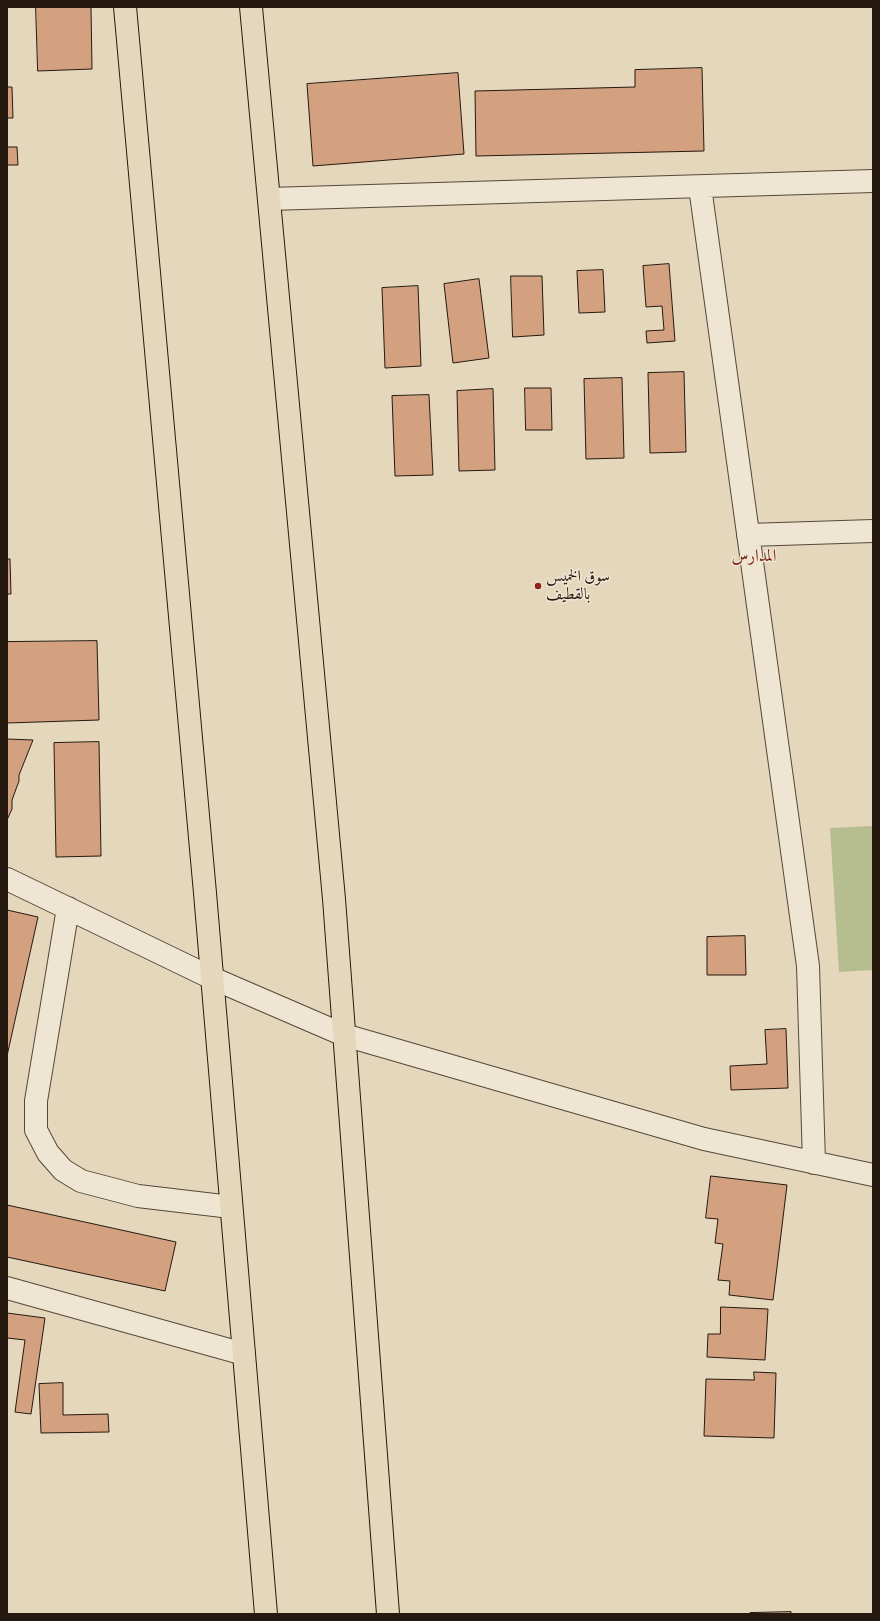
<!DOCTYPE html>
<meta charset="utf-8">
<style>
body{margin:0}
#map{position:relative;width:880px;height:1621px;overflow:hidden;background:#e5d7bc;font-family:"Libre Bodoni",serif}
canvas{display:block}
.frame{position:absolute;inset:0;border:8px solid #25190f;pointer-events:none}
</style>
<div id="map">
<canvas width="880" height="1621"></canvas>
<div class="frame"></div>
</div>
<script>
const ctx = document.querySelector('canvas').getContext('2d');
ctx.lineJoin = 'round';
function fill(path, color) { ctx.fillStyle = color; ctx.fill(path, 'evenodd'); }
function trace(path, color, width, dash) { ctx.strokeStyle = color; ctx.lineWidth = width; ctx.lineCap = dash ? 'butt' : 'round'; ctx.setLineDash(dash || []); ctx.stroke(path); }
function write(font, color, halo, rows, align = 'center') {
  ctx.font = font + ' "Libre Bodoni",Amiri,serif'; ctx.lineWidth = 3; ctx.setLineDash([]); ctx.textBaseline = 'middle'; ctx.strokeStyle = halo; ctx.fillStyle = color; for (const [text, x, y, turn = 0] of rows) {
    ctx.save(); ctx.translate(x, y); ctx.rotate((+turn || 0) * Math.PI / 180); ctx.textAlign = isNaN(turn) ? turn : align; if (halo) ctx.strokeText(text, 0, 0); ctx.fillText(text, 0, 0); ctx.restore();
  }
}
fill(new Path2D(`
 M873,826v144l-34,2 -9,-144z`), '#b6be8f');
const building = new Path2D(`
 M36,7h55l1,62 -54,2z
 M702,68l2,83 -228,5 -1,-65 160,-4v-17z
 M458,73l6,81 -151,12 -6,-82z
 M7,87h5l1,31h-6z
 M7,147h10l1,18h-11z
 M669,264l6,77 -28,2 -1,-12 18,-1 -2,-24 -16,1 -3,-41z
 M603,270l2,42 -26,1 -2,-42z
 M511,276h31l2,59 -31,2z
 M479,279l10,79 -36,5 -9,-79z
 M418,286l3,80 -36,2 -3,-80z
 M684,372l2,80 -36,1 -2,-80z
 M622,378l2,80 -38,1 -2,-80z
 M525,388h26l1,42h-26z
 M493,389l2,81 -36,1 -2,-80z
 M429,395l4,80 -38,1 -3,-80z
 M7,559h3l1,35h-4z
 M97,641l2,79 -92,3v-81z
 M7,739l26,1 -14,35v6l-7,19v9l-5,11z
 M99,742l2,114 -45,1 -2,-114z
 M7,910l31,7 -31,139z
 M745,936l1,39h-39v-38z
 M786,1029l2,59 -57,2 -1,-24 37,-2 -2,-34z
 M711,1176l76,9 -14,115 -44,-5 1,-14 -12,-1 5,-36 -8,-1 3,-24 -12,-1z
 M7,1205l169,37 -11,49 -158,-34z
 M721,1307l47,2 -3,51 -58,-3 1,-23h12z
 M7,1313l38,5 -14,96 -16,-2 10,-72 -18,-2z
 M754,1372l22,1 -2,65 -70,-2 2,-57 48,1z
 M63,1383v32l45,-1 1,18 -68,1 -2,-49z
 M791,1612v2h-41v-1z`);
fill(building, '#d3a080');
trace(building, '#25190f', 1);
const minor = new Path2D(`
 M700,187l108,779 6,197
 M269,199l604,-18
 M748,535l125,-4
 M7,879l205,99 132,57 360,104 169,36
 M68,908l-32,193v29l12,23 15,17 18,11 57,15 93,11
 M7,1288l237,66`);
const major = new Path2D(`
 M125,7l80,886 61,721
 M251,7l83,892 54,715`);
trace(minor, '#55483a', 24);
trace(major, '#25190f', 24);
trace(minor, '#eee5d3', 22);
trace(major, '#e5d7bc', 22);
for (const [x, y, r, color] of [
 [538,586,4,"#8f2418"]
]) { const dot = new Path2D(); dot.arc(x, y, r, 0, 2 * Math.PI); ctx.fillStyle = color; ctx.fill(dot); trace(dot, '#eee5d3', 1.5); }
write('16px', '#25190f', '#eee5d3', [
 ["سوق الخميس",546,577],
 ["بالقطيف",546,595]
], 'left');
write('17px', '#7a1f14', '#eee5d3', [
 ["المدارس",754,557]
]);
</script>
